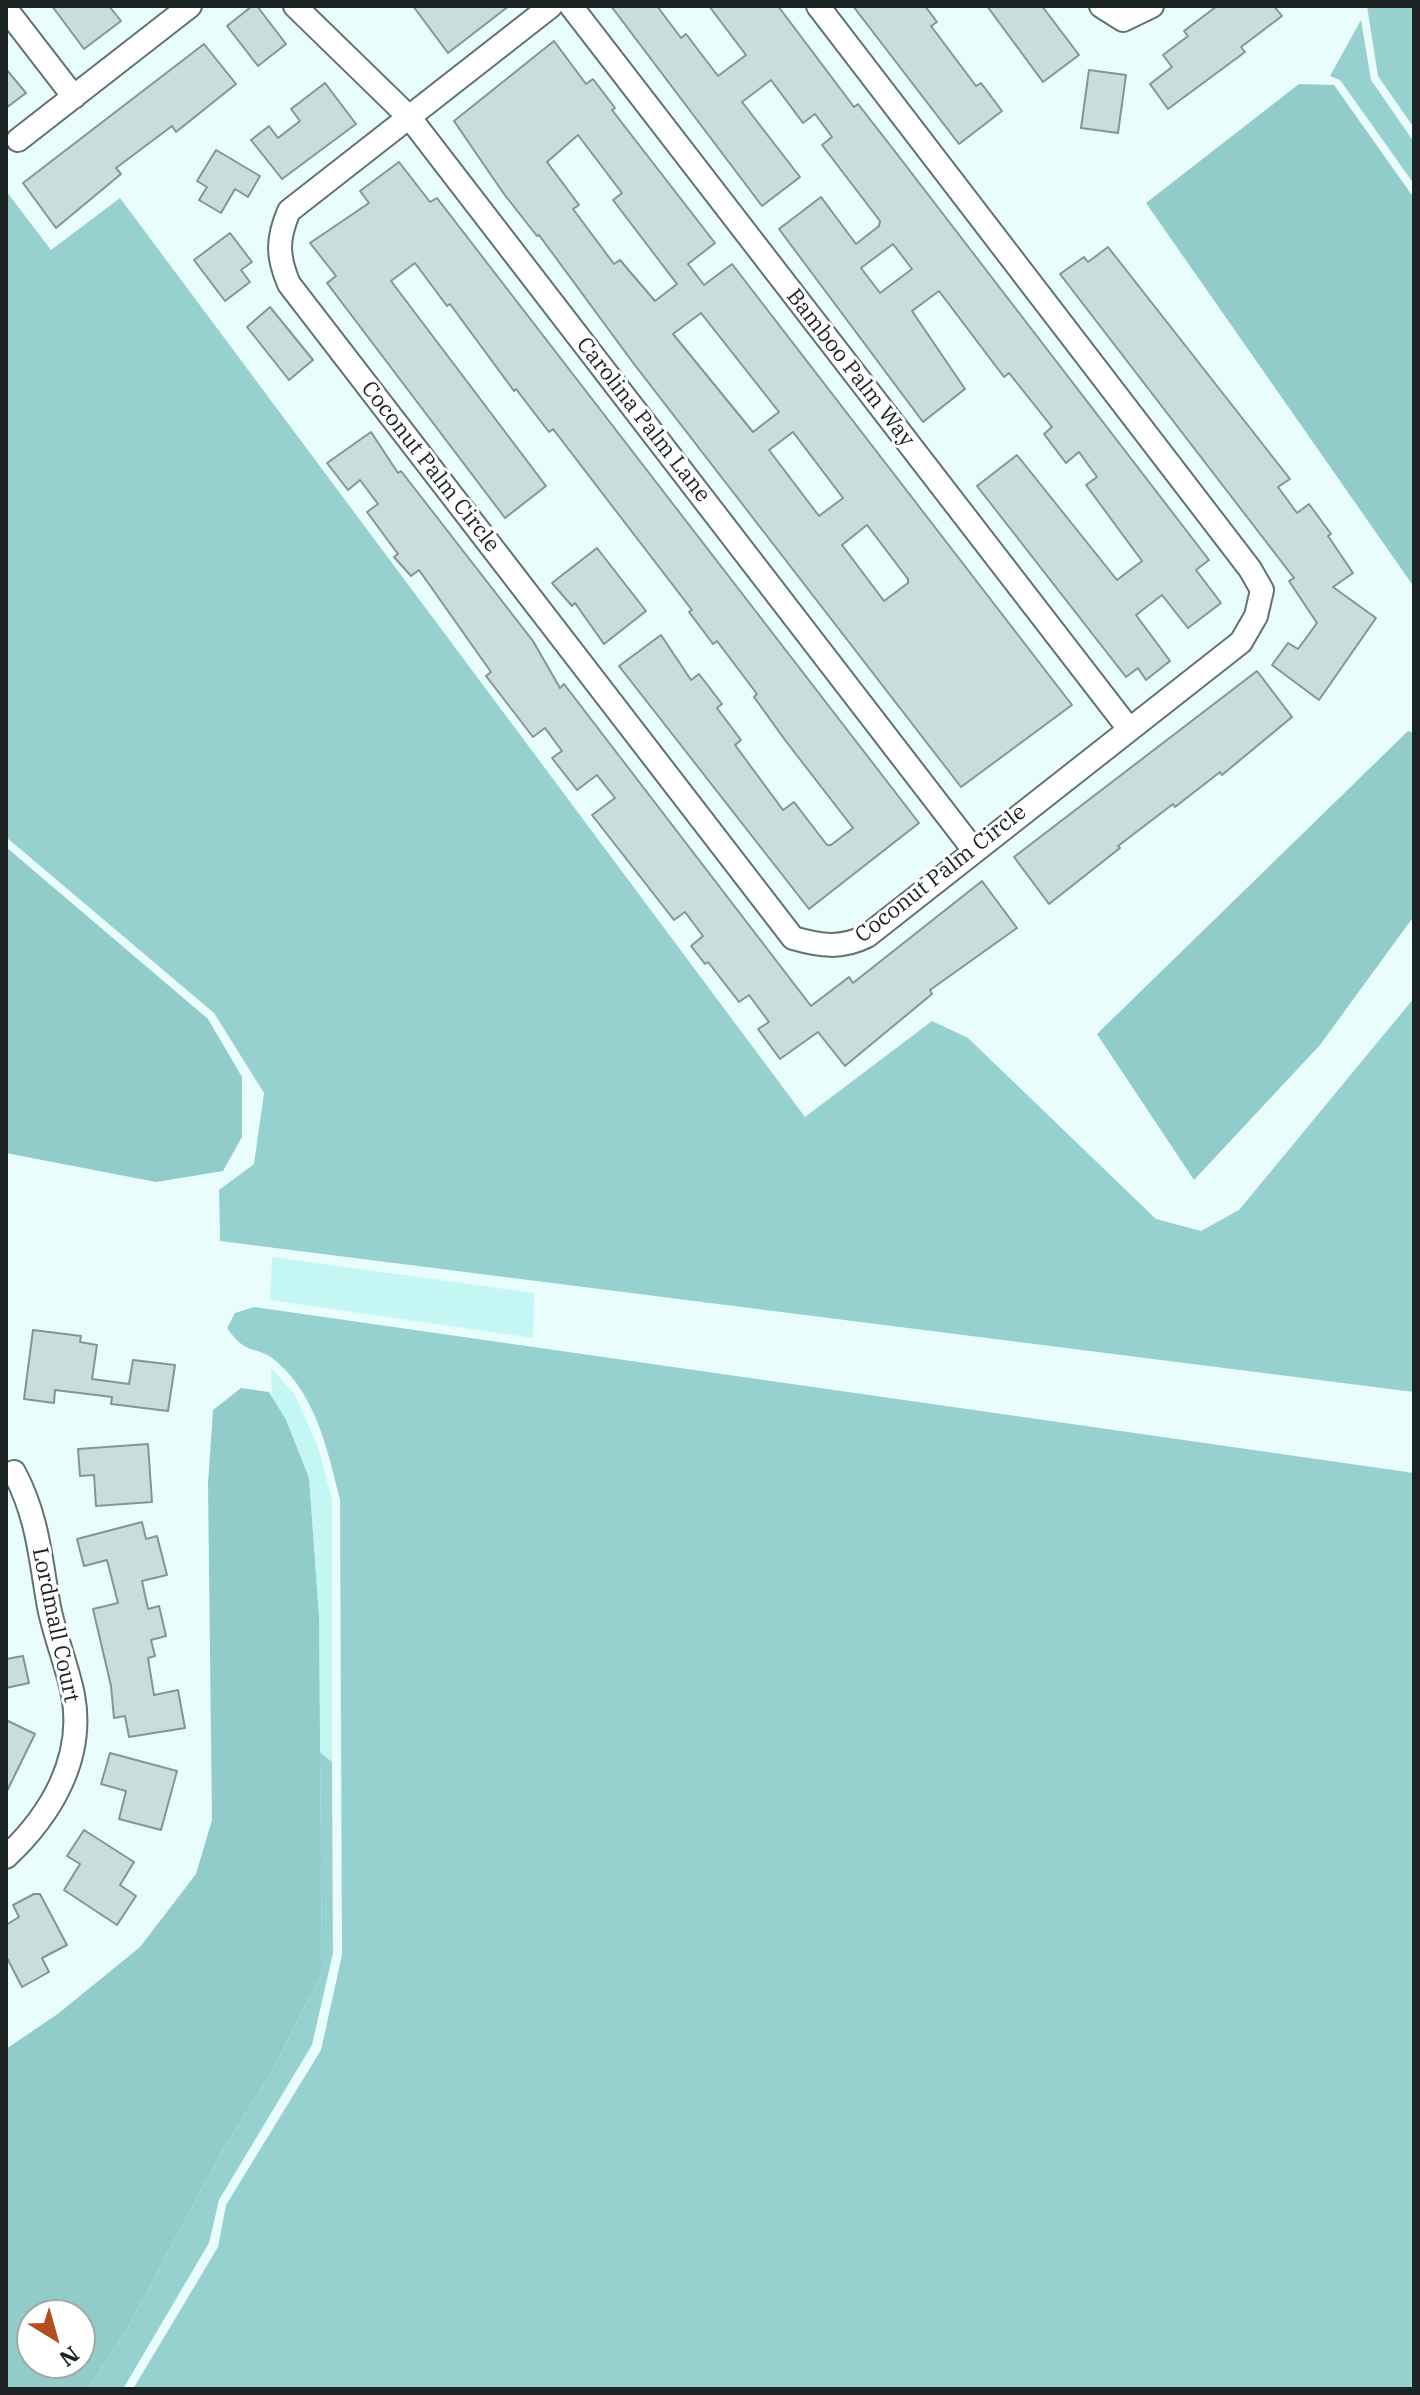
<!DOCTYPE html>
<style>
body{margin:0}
#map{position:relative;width:1420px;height:2395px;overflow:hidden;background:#e8fdfc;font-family:"IBM Plex Serif",serif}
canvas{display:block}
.frame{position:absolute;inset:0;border:8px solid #1c2423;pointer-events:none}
.north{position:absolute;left:16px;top:2299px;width:80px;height:80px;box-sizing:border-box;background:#fff;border:2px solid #a4a7a7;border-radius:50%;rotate:143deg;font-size:22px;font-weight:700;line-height:32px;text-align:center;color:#1c2423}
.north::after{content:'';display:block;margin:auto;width:28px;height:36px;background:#b34f1d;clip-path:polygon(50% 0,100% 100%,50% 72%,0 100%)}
</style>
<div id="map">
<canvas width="1420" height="2395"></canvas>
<div class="frame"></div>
<div class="north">N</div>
</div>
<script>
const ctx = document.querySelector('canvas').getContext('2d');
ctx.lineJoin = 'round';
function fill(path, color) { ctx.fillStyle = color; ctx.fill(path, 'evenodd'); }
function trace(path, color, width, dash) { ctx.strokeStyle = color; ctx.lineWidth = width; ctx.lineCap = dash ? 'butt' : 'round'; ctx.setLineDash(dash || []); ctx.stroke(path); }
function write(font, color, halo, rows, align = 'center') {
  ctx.font = font + ' "IBM Plex Serif",serif'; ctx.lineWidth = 6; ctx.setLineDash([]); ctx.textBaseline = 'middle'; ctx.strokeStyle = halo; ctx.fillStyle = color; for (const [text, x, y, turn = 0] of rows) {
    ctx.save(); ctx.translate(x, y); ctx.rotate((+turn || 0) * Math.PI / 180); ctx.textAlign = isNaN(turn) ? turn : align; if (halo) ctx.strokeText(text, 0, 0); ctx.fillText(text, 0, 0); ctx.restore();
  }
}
fill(new Path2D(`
 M272,1257l262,36 -1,45 -263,-38z
 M271,1368l24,27 23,52 14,53v262l-12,-10 -1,-136 -10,-138 -37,-81z`), '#c4f6f4');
fill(new Path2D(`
 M1367,6h47v122l-36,-52z
 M1361,20l10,60 43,62v42l-74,-104 -10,-4z
 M6,191l45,59 69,-52 685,919 127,-96 36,17 188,181 45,12 38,-21 175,-212v394l-1194,-151 -1,-51 35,-26 10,-71 -50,-80 -208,-176z
 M254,1307l1160,166v916h-1281l85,-142 8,-42 95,-155 21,-95 -2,-455c-12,-49 -24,-105 -64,-139 -20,-17 -28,-3 -49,-33l8,-15z
 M320,1752l12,10 1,191 -21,92 -93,155 -10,43 -86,146h-35l40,-62 94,-176 49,-78 51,-100z`), '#97d1cf');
fill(new Path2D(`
 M1299,84l35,1 80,113v389l-268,-384z
 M1408,731l6,2v183l-94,129 -126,135 -97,-146z
 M6,847l202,172 34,58v60l-19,34 -67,11 -150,-29z
 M241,1388l28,4 17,28 23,58 10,138 3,357 -51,100 -49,78 -94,176 -40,62h-82v-340l53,-36 81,-66 56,-73 16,-54 -4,-336 5,-74zM32,2315h48v48h-48z`), '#92ccca');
const building = new Path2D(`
 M52,6h57l12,15 -37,28z
 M252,6h5l29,38 -28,22 -31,-40z
 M413,6h96l-61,47z
 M611,6h46l24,32 5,-4 32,42 28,-21 -37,-49h69l76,101 4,-3 32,41 319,415 -13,10 25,33 -33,25 -26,-33 -26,20 34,46 -24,19 -8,-12 -12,9 -149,-191 40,-31 100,125 25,-19 -56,-76 11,-8 -18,-25 -13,11 -22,-29 8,-7 -43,-54 -5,4 -65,-86 -27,20 53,78 -42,33 -144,-193 42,-32 35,47 23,-18 1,-5 -58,-76 10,-8 -17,-23 -12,9 -32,-43 -29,22 58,75 -38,29zM893,244l19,25 -32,24 -19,-25z
 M853,6h72l12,16 -6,4 45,60 5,-3 21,28 -43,33z
 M987,6h55l37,49 -36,27z
 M1217,6h57l8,10 -41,31 4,5 -77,57 -18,-25 22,-17 -9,-12 25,-19 -4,-5z
 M554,41l32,43 7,-5 22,29 -3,2 103,133 -27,21 16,21 28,-21 340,441 -111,82 -327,-423 -95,-129 -2,1 -33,-42 -50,-73zM578,135l44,58 -9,7 64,84 -22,17 -35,-41 -6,4 -41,-55 6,-4 -32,-43zM701,313l78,99 -26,20 -80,-98zM793,432l50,66 -24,18 -50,-66zM867,525l41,54v4l-24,18 -42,-56z
 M204,44l32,40 -60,48 -4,-6 -56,42 5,6 -65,54 -33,-45z
 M6,69l20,24 -20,15z
 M1089,70l37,5 -8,58 -37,-5z
 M325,83l31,41 -74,55 -31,-39 18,-14 9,12 22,-17 -9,-12z
 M216,150l44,26 -12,21 -13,-8 -14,24 -22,-13 8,-13 -10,-6z
 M399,162l31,40 7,-4 482,625 -110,86 -190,-243 42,-31 30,45 8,-6 23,30 -5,4 24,32 -6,5 48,65 11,-8 33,43h4l22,-17 -68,-88 -31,-43 3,-3 -40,-53 -4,3 -24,-32 3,-2 -139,-181 -4,3 -33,-43 -2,2 -64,-87 -3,2 -32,-43 -24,18 155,205 -41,32 -178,-235 9,-7 -26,-33 59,-40 -9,-12z
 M230,233l22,29 -11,8 9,12 -25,19 -31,-41z
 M1108,247l182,232 -12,8 19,26 12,-9 22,30 -3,2 25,37 -20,14 43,31 -57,82 -47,-35 16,-22 10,6 19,-26 -28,-42 5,-3 -234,-304 24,-17 4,5z
 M270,307l43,53 -24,20 -42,-53z
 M371,432l27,41 3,-2 132,170 27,47 4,-4 247,322 38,-29 4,6 129,-102 35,47 -87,62 2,4 -87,72 -27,-34 -38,27 -22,-30 11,-7 -20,-27 -10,7 -31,-40 -3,2 -14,-18 12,-10 -18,-24 -11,8 -82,-105 23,-17 -18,-23 -20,15 -25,-32 10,-7 -17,-23 -12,9 -47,-61 5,-4 -72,-102 -8,6 -17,-19 4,-3 -31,-42 11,-8 -18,-24 -12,10 -21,-27z
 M597,548l49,63 -42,33 -29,-41 -3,3 -20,-23z
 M1257,671l35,46 -70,58 -2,-3 -45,35 -2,-3 -55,42 2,2 -71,56 -35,-47z
 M33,1330l48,6 -1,6 17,3 -5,34 37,5 4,-24 42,5 -7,46 -57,-7 1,-7 -57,-7 -1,13 -30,-4z
 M148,1444l4,58 -56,4 -2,-31 -14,1 -2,-27z
 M142,1522l4,17 11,-3 10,39 -25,6 6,28 11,-3 7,30 -15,4 4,16 -7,2 6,37 24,-5 7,38 -56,9 -4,-21 -11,2 -3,-32 -18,-77 25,-6 -11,-43 -23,6 -7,-27z
 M23,1656l6,27 -23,5v-29z
 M6,1720l29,14 -29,59z
 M110,1753l67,18 -16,59 -42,-11 7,-28 -25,-7z
 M84,1830l50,32 -14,23 16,11 -19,29 -53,-35 16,-26 -13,-8z
 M34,1894h6l27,51 -25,13 7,14 -27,15 -16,-31v-31l13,-8 -6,-12z`);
fill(building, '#c8dddc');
trace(building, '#829695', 2);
const minor = new Path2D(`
 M295,6l115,112 563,731
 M551,6l-262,205c-12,28 -12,45 0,73l504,654c28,8 48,11 74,-2l374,-294 15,-26 6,-26 -12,-21 -432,-563
 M571,6l558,723
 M1101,6l22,14 29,-14
 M6,9l68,88
 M18,140l172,-134
 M6,1857c44,-41 79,-98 67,-162 -6,-30 -18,-58 -24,-88 -9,-50 -11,-90 -35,-135`);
trace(minor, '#607372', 26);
trace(minor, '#fff', 22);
write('22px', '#1c2423', '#fff', [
 ["Bamboo Palm Way",850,368,52],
 ["Carolina Palm Lane",643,420,52],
 ["Coconut Palm Circle",430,467,52],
 ["Coconut Palm Circle",941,874,-38],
 ["Lordmall Court",55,1625,78]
]);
</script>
